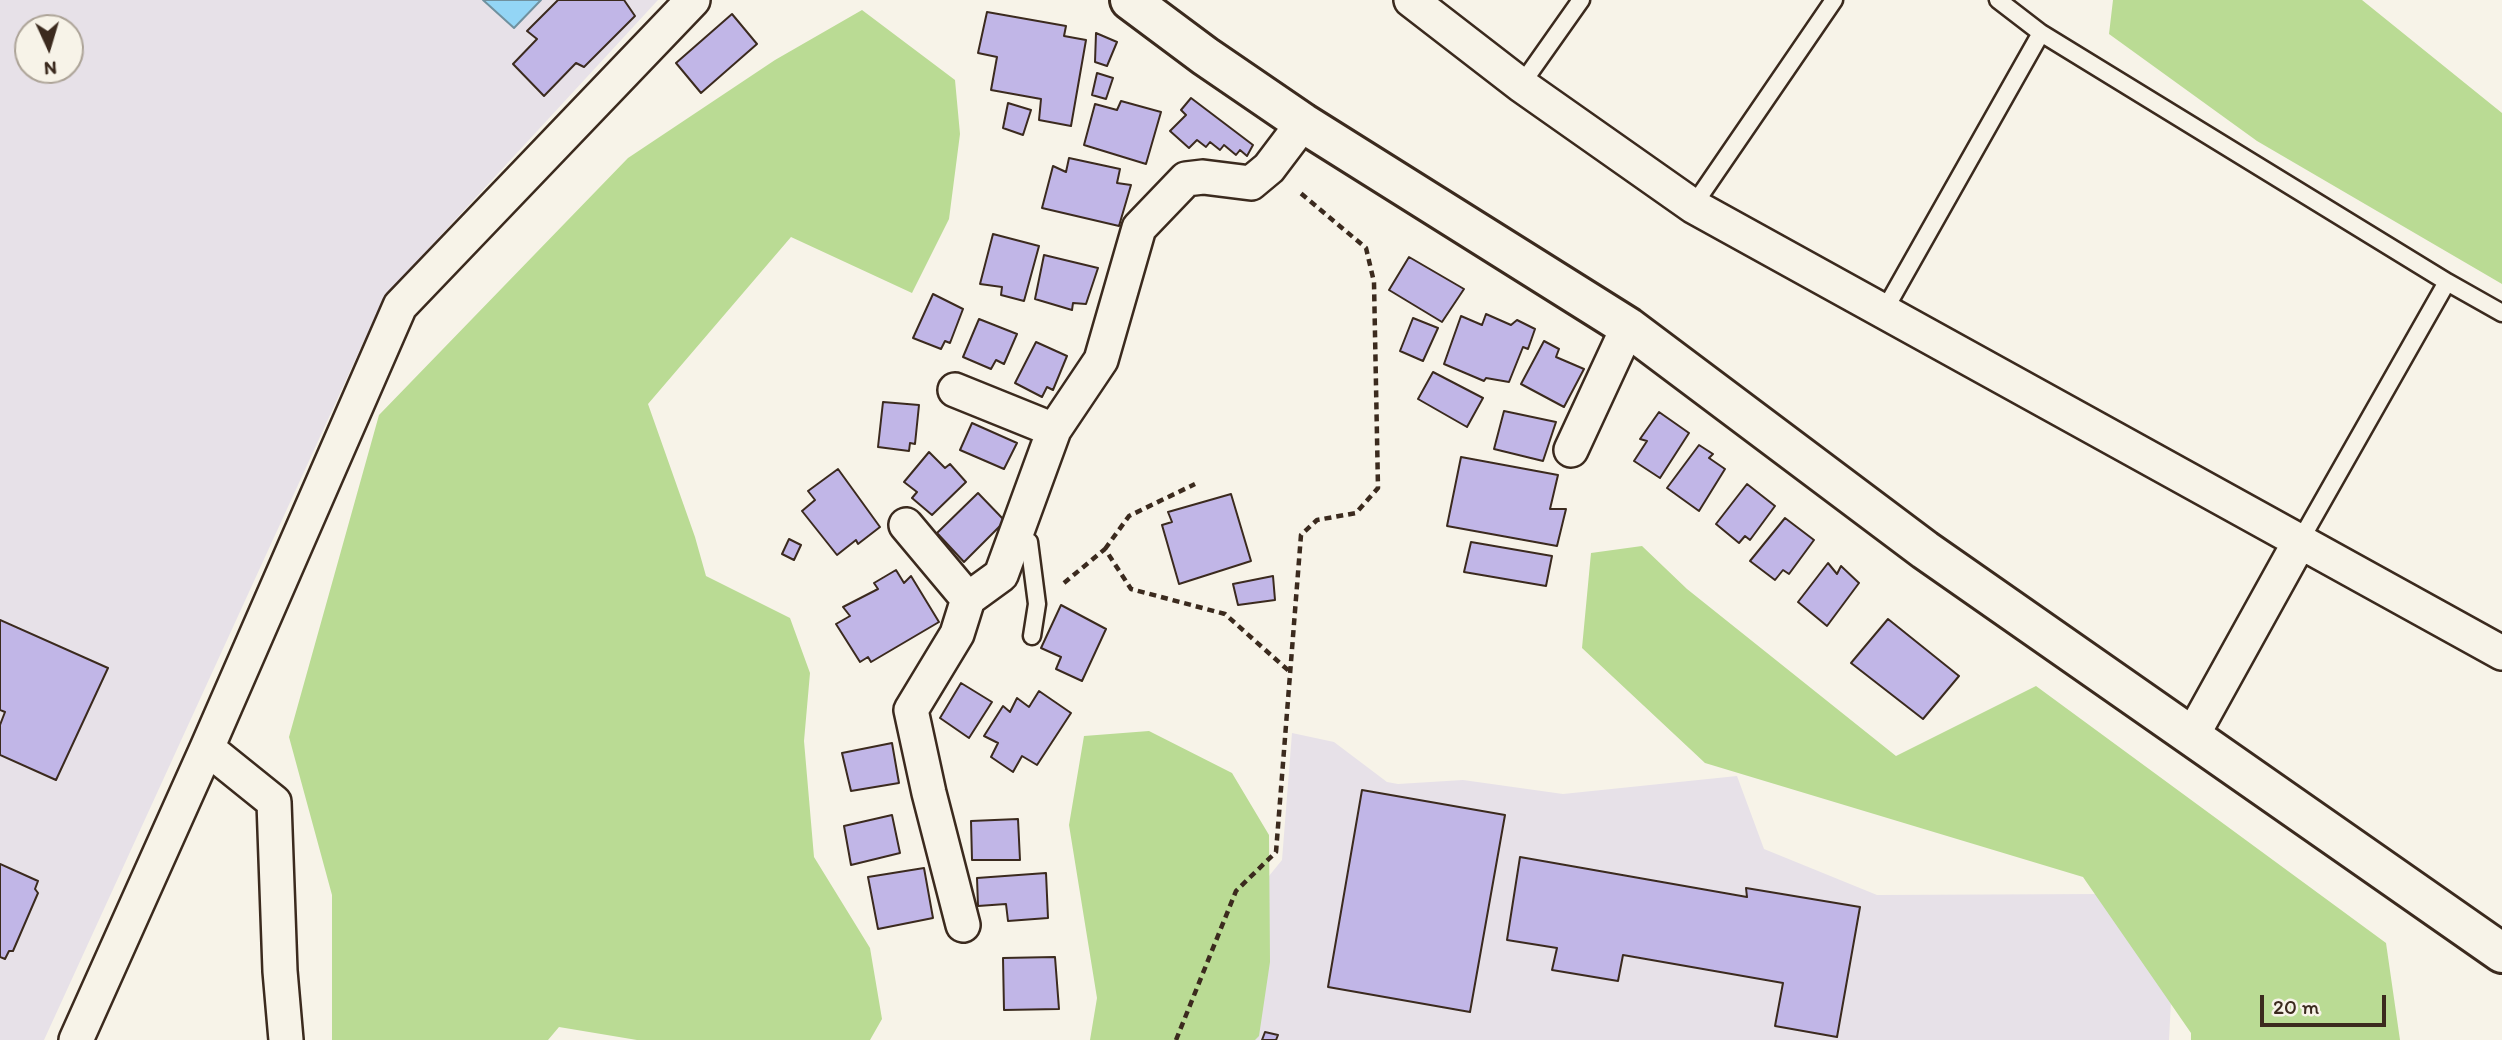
<!DOCTYPE html>
<style>
body{margin:0}
#map{position:relative;width:2502px;height:1040px;overflow:hidden;background:#f7f3e8;font-family:Itim,sans-serif}
canvas{display:block}
.north{position:absolute;left:14px;top:14px;width:70px;height:70px;box-sizing:border-box;background:#f7f3e8;border:2px solid #aca397;border-radius:50%;rotate:176deg;font-size:19px;font-weight:700;line-height:28px;text-align:center;color:#3b2a1e}
.north::after{content:'';display:block;margin:auto;width:24px;height:32px;background:#3b2a1e;clip-path:polygon(50% 0,100% 100%,50% 72%,0 100%)}
.scale{position:absolute;left:2260px;top:995px;width:126px;height:32px;box-sizing:border-box;border:4px solid #3b2a1e;border-top:0;padding-left:9px;font-size:21px;line-height:24px;white-space:nowrap;color:#3b2a1e;-webkit-text-stroke:5px #f7f3e8;paint-order:stroke}
</style>
<div id="map">
<canvas width="2502" height="1040"></canvas>
<div class="north">N</div>
<div class="scale">20 m</div>
</div>
<script>
const ctx = document.querySelector('canvas').getContext('2d');
ctx.lineJoin = 'round';
function fill(path, color) { ctx.fillStyle = color; ctx.fill(path, 'evenodd'); }
function trace(path, color, width, dash) { ctx.strokeStyle = color; ctx.lineWidth = width; ctx.lineCap = dash ? 'butt' : 'round'; ctx.setLineDash(dash || []); ctx.stroke(path); }
fill(new Path2D(`
 M0,0h658l-274,297 -340,743h-44zM28,28h42v42h-42z
 M1292,733l42,9 53,40 11,2 65,-4 100,14 174,-18 27,73 113,46 222,-1 74,67 -4,79h-928l19,-153 22,-27z`), '#e7e1e8');
fill(new Path2D(`
 M2113,0h249l140,113v171l-245,-143 -148,-107z
 M862,10l93,70 5,54 -11,85 -37,74 -121,-56 -143,167 47,133 11,39 84,42 20,55 -6,68 10,116 56,91 12,71 -12,21h-233l-78,-13 -11,13h-216v-145l-43,-158 90,-322 249,-257 147,-98z
 M1642,546l45,43 209,167 140,-70 350,257 14,97h-209v-7l-108,-156 -378,-114 -123,-115 9,-95z
 M1149,731l83,42 37,62 1,127 -11,74 -4,4h-165l7,-42 -28,-173 15,-89z`), '#badb94');
const water = new Path2D(`
 M483,0h58l-27,28z`);
fill(water, '#93d5f5');
trace(water, '#70919f', 2);
const building = new Path2D(`
 M558,0h66l11,16 -51,51 -8,-4 -32,33 -31,-32 24,-25 -10,-8z
 M987,12l79,14 -2,10 22,4 -15,86 -32,-6 2,-21 -50,-9 6,-33 -19,-4z
 M732,14l25,30 -56,49 -25,-30z
 M1096,33l21,9 -10,24 -12,-4z
 M1097,73l16,5 -7,21 -14,-4z
 M1191,98l62,47 -6,11 -7,-6 -4,5 -12,-10 -4,5 -10,-8 -4,5 -9,-7 -8,8 -19,-17 16,-16 -5,-5z
 M1121,101l40,11 -15,52 -62,-19 11,-41 22,6z
 M1008,103l23,7 -8,25 -20,-7z
 M1069,158l51,11 -3,14 14,2 -12,41 -77,-18 11,-42 13,6z
 M993,234l46,12 -15,55 -23,-6 1,-8 -22,-3z
 M1044,255l54,13 -12,36 -13,-1 -1,7 -37,-11z
 M1409,257l55,32 -22,33 -53,-32z
 M933,294l30,15 -13,34 -5,-2 -4,8 -28,-11z
 M1486,314l25,11 6,-5 18,9 -7,20 -5,-2 -14,35 -23,-4 -2,3 -40,-17 17,-48 21,9z
 M1413,318l25,10 -15,33 -23,-10z
 M979,319l38,15 -13,30 -8,-4 -5,9 -28,-12z
 M1544,341l15,8 -3,8 28,12 -20,38 -43,-23z
 M1036,342l31,14 -14,34 -6,-3 -5,10 -27,-14z
 M1433,372l50,26 -16,29 -49,-28z
 M883,402l36,3 -4,39 -5,-1 -1,8 -31,-4z
 M1504,411l52,11 -13,39 -49,-12z
 M1659,412l30,21 -29,45 -26,-17 13,-20 -7,-2z
 M972,423l45,20 -13,26 -44,-19z
 M1699,445l14,9 -4,4 16,11 -26,42 -32,-23z
 M929,452l16,16 5,-4 16,18 -34,33 -20,-17 5,-6 -13,-10z
 M1461,457l97,18 -8,34h16l-9,37 -110,-20z
 M838,469l42,58 -22,17 -2,-4 -19,15 -35,-44 13,-11 -7,-9z
 M1747,484l28,22 -25,34 -5,-4 -6,7 -23,-19z
 M978,493l27,28 -41,41 -27,-29z
 M1231,494l20,67 -72,23 -17,-59 10,-3 -4,-10z
 M1785,518l29,22 -25,34 -6,-4 -8,10 -25,-19z
 M789,539l12,6 -7,15 -12,-6z
 M1471,542l81,14 -6,30 -82,-14z
 M1828,563l9,11 4,-8 18,17 -32,43 -29,-24z
 M896,570l8,13 7,-7 28,46 -68,40 -3,-5 -8,5 -24,-38 14,-8 -7,-9 35,-18 -4,-6z
 M1273,576l2,24 -37,5 -5,-21z
 M1061,605l45,24 -24,52 -26,-12 5,-12 -20,-9z
 M1888,619l71,57 -36,43 -72,-56z
 M0,620l108,48 -52,112 -56,-25v-30l5,-13 -5,-2z
 M961,683l31,19 -23,36 -29,-20z
 M1039,691l32,22 -34,52 -15,-9 -9,16 -22,-15 7,-14 -14,-7 19,-30 7,6 7,-14 12,9z
 M892,743l7,40 -48,8 -9,-38z
 M1362,790l143,25 -35,197 -142,-25z
 M892,815l8,38 -49,12 -7,-39z
 M1018,819l2,41h-48l-1,-39z
 M1520,857l227,40 -1,-9 114,19 -23,130 -62,-11 8,-43 -160,-28 -5,26 -66,-11 5,-22 -50,-8z
 M0,864l38,17 -3,8 3,4 -25,58h-4l-4,8 -5,-2z
 M924,868l9,50 -55,11 -10,-52z
 M1046,873l2,45 -40,3 -2,-17 -28,2 -1,-28z
 M1055,957l4,52 -55,1 -1,-52z
 M1265,1032l13,3 -2,5h-14z`);
fill(building, '#c1b6e7');
trace(building, '#3b2a1e', 2);
const service = new Path2D(`
 M1998,0l43,33 406,249 55,31
 M1521,85l60,-85
 M1693,206l141,-206
 M1884,311l157,-278
 M1015,534l14,8 8,62 -5,32
 M2300,541l147,-259`);
const minor = new Path2D(`
 M1411,0l110,85 172,121 809,447
 M955,390l99,40
 M1571,450l57,-123
 M906,525l62,74
 M2192,736l108,-195
 M207,748l67,54 6,169 6,69
 M963,925l-34,-132 -18,-83 46,-76 11,-35 33,-24 53,-145 47,-70 38,-132 47,-49 17,-2 48,6 18,-15 34,-45
 M76,1040l131,-292 193,-442 293,-306`);
const tertiary = new Path2D(`
 M1130,0l75,56 98,67 325,204 297,223 577,403`);
trace(service, '#3b2a1e', 21);
trace(minor, '#3b2a1e', 38);
trace(tertiary, '#3b2a1e', 44);
trace(new Path2D(`
 M1105,549l24,-33 66,-32
 M1064,583l41,-34 26,40 94,25 65,58
 M1176,1040l60,-149 40,-39 25,-317 16,-15 39,-7 22,-25 -4,-206 -8,-34 -68,-57`), '#3b2a1e', 4.5, [7, 5]);
trace(service, '#f7f3e8', 16);
trace(minor, '#f7f3e8', 33);
trace(tertiary, '#f7f3e8', 38);
</script>
